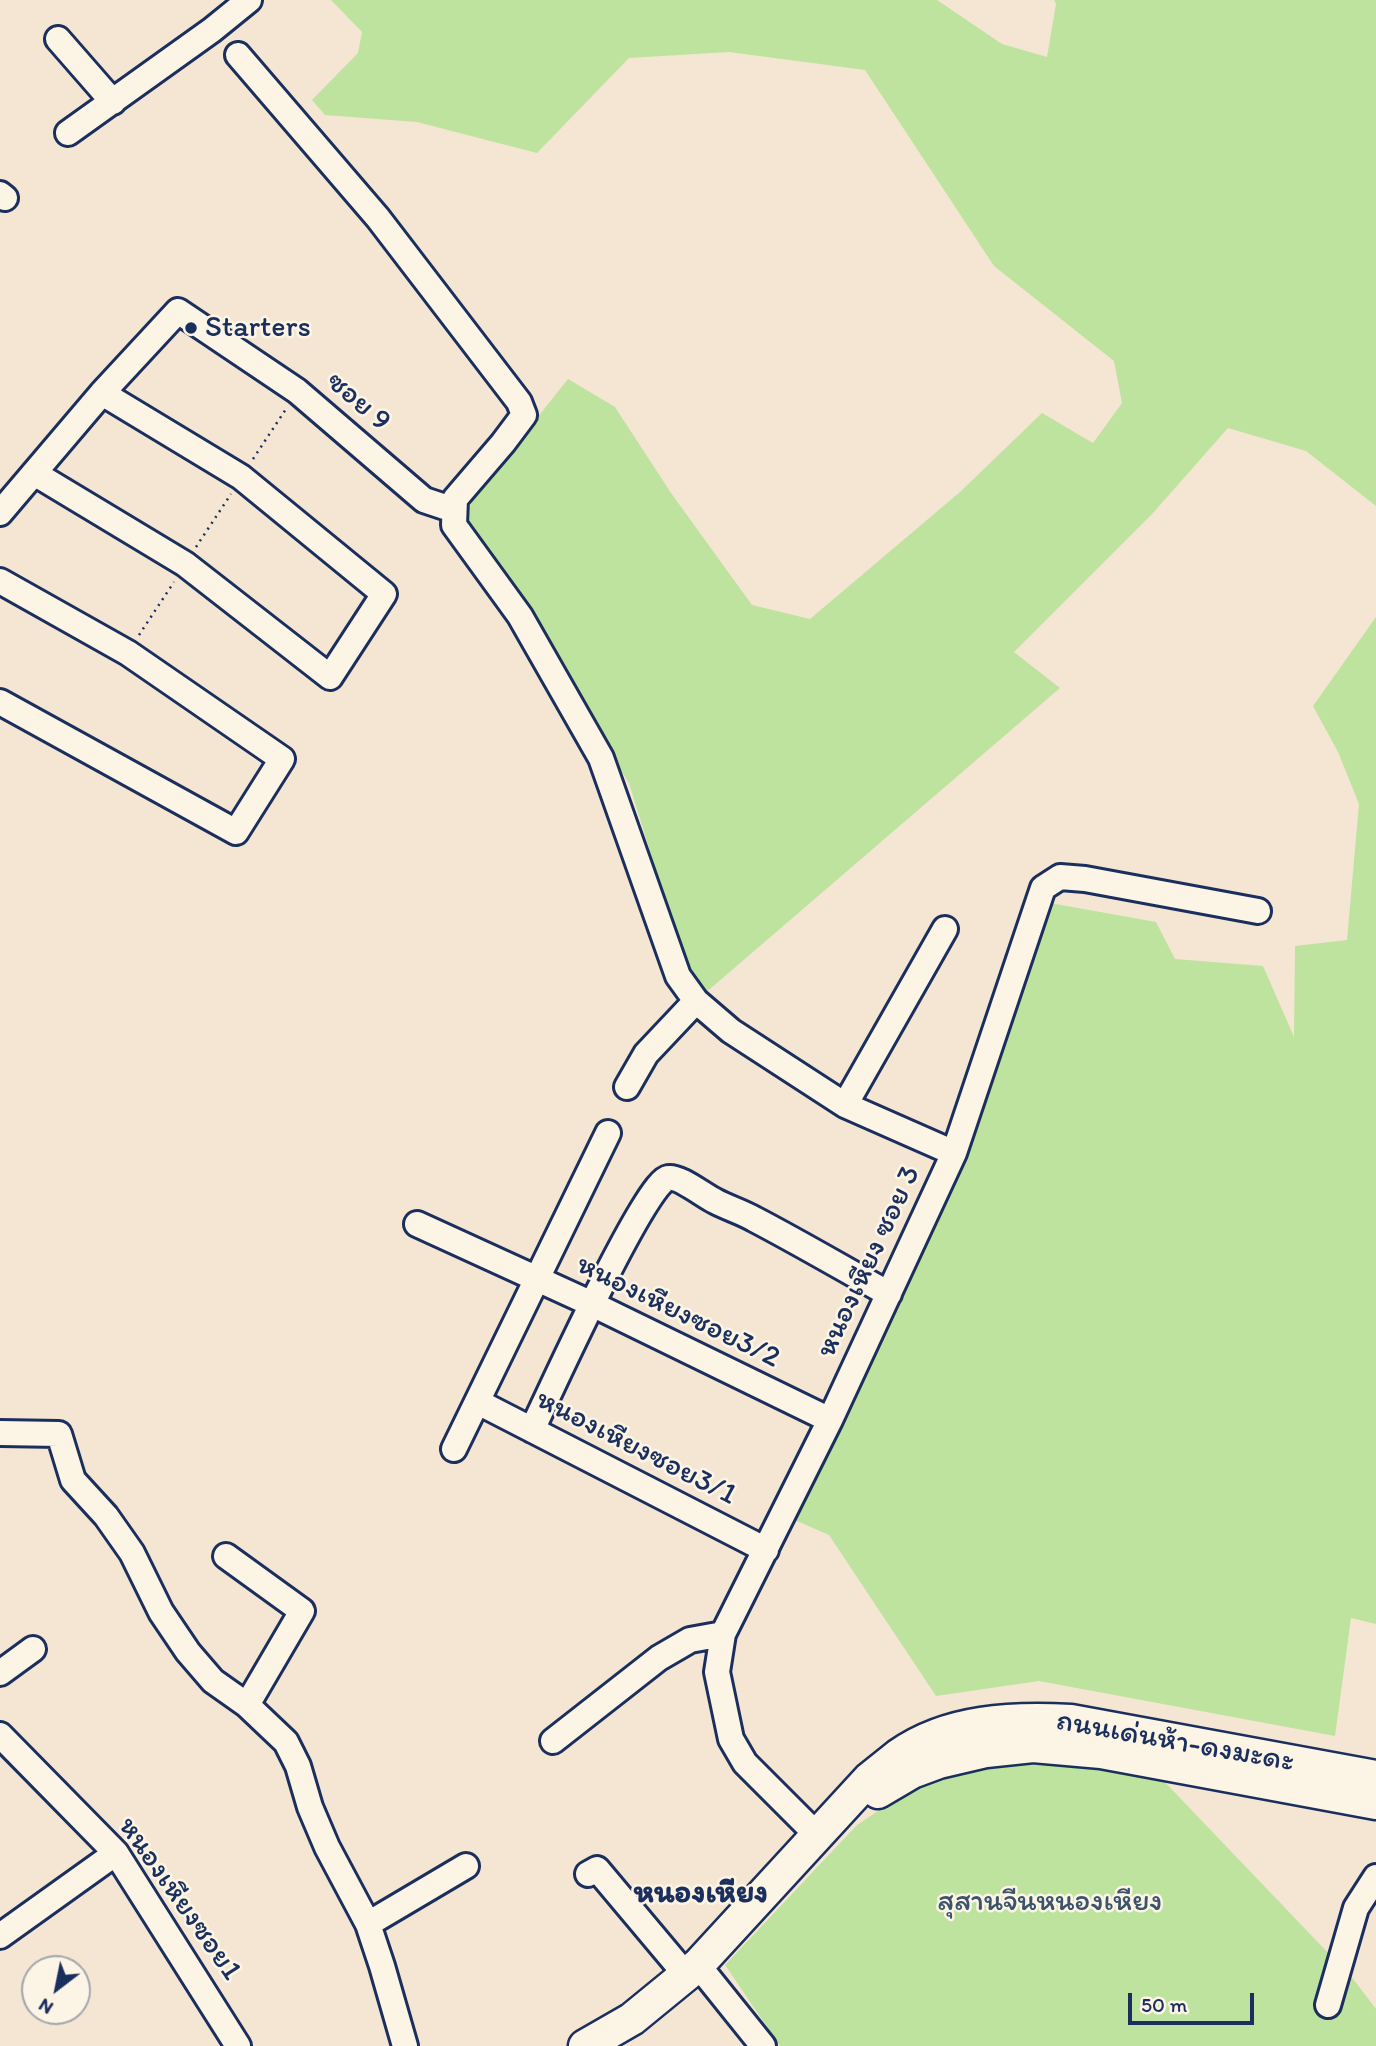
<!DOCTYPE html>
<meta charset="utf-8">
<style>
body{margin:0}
#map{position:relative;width:1376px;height:2046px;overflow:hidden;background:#f5e6d3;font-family:Itim,sans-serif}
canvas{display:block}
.north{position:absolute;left:21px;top:1955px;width:70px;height:70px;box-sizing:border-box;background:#fcf5e5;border:2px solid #a2a6af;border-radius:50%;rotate:212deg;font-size:19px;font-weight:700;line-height:28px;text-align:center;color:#1b2f5e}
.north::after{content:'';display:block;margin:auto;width:24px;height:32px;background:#1b2f5e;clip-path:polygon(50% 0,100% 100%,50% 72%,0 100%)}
.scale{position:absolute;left:1128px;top:1993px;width:126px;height:32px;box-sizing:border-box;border:4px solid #1b2f5e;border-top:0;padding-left:9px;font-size:21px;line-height:24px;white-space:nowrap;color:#1b2f5e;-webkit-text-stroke:5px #fcf5e5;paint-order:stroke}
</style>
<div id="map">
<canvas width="1376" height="2046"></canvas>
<div class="north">N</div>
<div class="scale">50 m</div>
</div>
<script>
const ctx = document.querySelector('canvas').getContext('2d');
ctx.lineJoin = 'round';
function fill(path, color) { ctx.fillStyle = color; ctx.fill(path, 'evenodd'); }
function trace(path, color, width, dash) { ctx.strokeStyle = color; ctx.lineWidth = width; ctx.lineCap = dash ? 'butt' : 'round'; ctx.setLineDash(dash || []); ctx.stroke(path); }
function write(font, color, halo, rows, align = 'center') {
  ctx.font = font + ' Itim,"Playpen Sans Thai",sans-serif'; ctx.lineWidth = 5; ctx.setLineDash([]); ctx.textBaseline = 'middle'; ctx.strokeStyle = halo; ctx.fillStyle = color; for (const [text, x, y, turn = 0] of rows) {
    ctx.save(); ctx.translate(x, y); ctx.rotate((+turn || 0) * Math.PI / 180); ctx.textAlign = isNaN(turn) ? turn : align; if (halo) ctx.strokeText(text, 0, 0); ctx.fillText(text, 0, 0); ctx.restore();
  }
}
fill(new Path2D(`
 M331,0h606l65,44 45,13 9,-53 -2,-4h322v506l-70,-55 -78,-23 -75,85 -139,139 46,36 -364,313 -67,-218 -167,-260 13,-27 93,-117 47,28 56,86 81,112 58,14 150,-127 82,-79 51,30 29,-40 -8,-42 -120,-95 -129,-196 -136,-18 -100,6 -92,95 -120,-31 -92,-7 -13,-15 46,-47 4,-21z
 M1376,617v1007l-25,-6 -16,118 -296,-55 -103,15 -107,-161 -46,-20 176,-377 80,-237 117,21 19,37 88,7 31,71 1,-91 52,-6 12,-136 -21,-52 -25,-46z
 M1050,1755l108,20 196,205 22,29v37h-596l-55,-81 132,-140 57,-38 59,-21z`), '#bde39e');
const minor = new Path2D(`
 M58,39l55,63
 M238,55l140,163 141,184 5,13 -21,28 -48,56 -1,26 66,91 81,142 77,218 18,25 35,30 114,74 109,48
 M68,133l144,-103 37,-30
 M0,194l5,4
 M34,473l151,91 145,113 54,-83 -143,-117 -139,-84
 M0,513l102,-120 76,-82 119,80 127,109 30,10
 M0,581l128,72 154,106 -46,73 -236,-130
 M627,1087l19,-33 50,-53
 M845,1105l100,-176
 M417,1224l175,80 238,116
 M478,1402l288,148
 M532,1430c15,-32 114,-249 136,-252 12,-2 36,18 47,23 13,7 27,11 39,18 46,24 90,50 135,75
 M0,1433l59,1 14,46 33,36 26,37 29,59 27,40 25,29 34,24 39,37 12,24 12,41 17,40 41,77 14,42 23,80
 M454,1449l154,-316
 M226,1556l76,55 -55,94
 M0,1673l33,-24
 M0,1735l116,118 122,193
 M553,1741l106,-83 31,-18 33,-6
 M817,1835l-72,-72 -14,-24 -14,-67 6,-38 107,-214 124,-267 89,-265 17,-11 25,2 173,32
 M588,1874l9,-5 89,106
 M368,1924l98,-58
 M0,1936l116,-83
 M698,1965l65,81
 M1328,2005l28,-97 20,-31`);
const major = new Path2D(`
 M878,1792l34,-20 27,-10 47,-11 47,-5 68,6 275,51
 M585,2046l47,-27 66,-54 171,-186c10,-8 20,-16 30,-24 50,-35 113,-37 172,-34l305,56`);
trace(minor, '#1b2f5e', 30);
trace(major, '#1b2f5e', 37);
trace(new Path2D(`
 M253,459l33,-50
 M196,547l35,-53
 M139,635l35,-53`), '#1b2f5e', 2.5, [2, 5]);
trace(minor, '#fcf5e5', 24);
trace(major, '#fcf5e5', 32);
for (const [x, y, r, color] of [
 [191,328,7,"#1b2f5e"]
]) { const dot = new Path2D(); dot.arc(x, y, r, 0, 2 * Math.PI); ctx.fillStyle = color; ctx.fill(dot); trace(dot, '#fcf5e5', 2.5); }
write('30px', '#1b2f5e', '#fcf5e5', [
 ["Starters",205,328]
], 'left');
write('30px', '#1b2f5e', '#fcf5e5', [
 ["ซอย 9",358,402,41],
 ["หนองเหียง ซอย 3",869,1262,-65],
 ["หนองเหียงซอย3/2",678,1312,26],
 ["หนองเหียงซอย3/1",636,1448,27],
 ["ถนนเด่นห้า-ดงมะดะ",1175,1742,10],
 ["หนองเหียงซอย1",179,1899,55]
]);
write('30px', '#3b536b', '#fcf5e5', [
 ["สุสานจีนหนองเหียง",1050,1902]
]);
write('bold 32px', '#1b2f5e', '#fcf5e5', [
 ["หนองเหียง",701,1894]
]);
</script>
